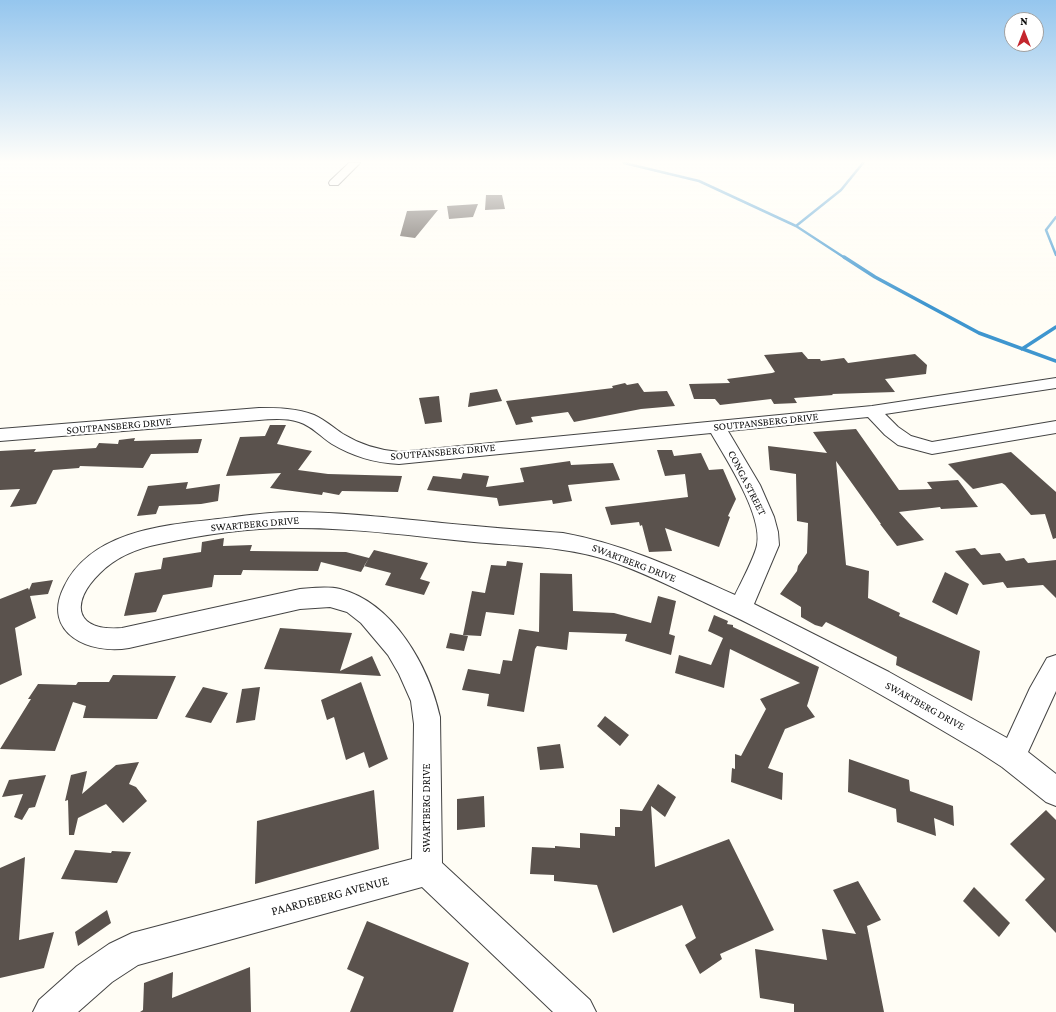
<!DOCTYPE html>
<style>
body{margin:0}
#map{position:relative;width:1056px;height:1012px;overflow:hidden;background:#fffdf5;font-family:"Crimson Pro",serif}
canvas{display:block}
.north{position:absolute;left:1004px;top:12px;width:40px;height:40px;box-sizing:border-box;background:#fff;border:1px solid #a0a0a0;border-radius:50%;rotate:0deg;font-size:11px;font-weight:700;line-height:16px;text-align:center;color:#111}
.north::after{content:'';display:block;margin:auto;width:14px;height:18px;background:#c4262e;clip-path:polygon(50% 0,100% 100%,50% 72%,0 100%)}
</style>
<div id="map">
<canvas width="1056" height="1012"></canvas>
<div class="north">N</div>
</div>
<script>
const ctx = document.querySelector('canvas').getContext('2d');
ctx.lineJoin = 'round';
function trace(path, color, width, dash) { ctx.strokeStyle = color; ctx.lineWidth = width; ctx.lineCap = dash ? 'butt' : 'round'; ctx.setLineDash(dash || []); ctx.stroke(path); }
function fill(path, color) { ctx.fillStyle = color; ctx.fill(path, 'evenodd'); }
function write(font, color, halo, rows, align = 'center') {
  ctx.font = font + ' "Crimson Pro",serif'; ctx.lineWidth = 4; ctx.setLineDash([]); ctx.textBaseline = 'middle'; ctx.strokeStyle = halo; ctx.fillStyle = color; for (const [text, x, y, turn = 0] of rows) {
    ctx.save(); ctx.translate(x, y); ctx.rotate((+turn || 0) * Math.PI / 180); ctx.textAlign = isNaN(turn) ? turn : align; if (halo) ctx.strokeText(text, 0, 0); ctx.fillText(text, 0, 0); ctx.restore();
  }
}
trace(new Path2D(`
 M624,163l75,18 97,45 49,32
 M1056,217l-10,13 10,25
 M796,226l45,-36 22,-27`), '#3f96cf', 2.5);
trace(new Path2D(`
 M844,257l31,20 104,56 77,28
 M1022,349l34,-22`), '#3f96cf', 3.5);
fill(new Path2D(`
 M486,195h16l3,14 -20,1z
 M478,204l-5,13 -24,2 -2,-13z
 M438,210l-23,28 -15,-2 7,-25z
 M802,352l6,7h12l1,2 23,-3 4,5 67,-9 12,11 -1,9 -41,5 10,13 -63,2 1,1 -39,3 3,5 -23,1 -3,-5 -51,6 -5,-6h-21l-5,-15 41,-1 -3,-4 45,-6 3,-1 -11,-17z
 M625,383l2,2 11,-2 6,9 23,-1 8,15 -34,3 -67,13 -6,-10 -37,5 2,5 -17,3 -10,-24 107,-13 -1,-2z
 M497,389l5,12 -34,6 2,-14z
 M439,396l3,26 -17,2 -6,-26z
 M270,425h16l-9,19 35,7 -14,19 30,4 74,2 -4,16 -56,-1 -3,4 -16,-3 -1,3 -52,-7 11,-15 -55,3 14,-39 25,-1z
 M856,429l43,61 33,-1 -5,-7 31,-2 20,27 -37,2 -1,-2 -41,5 25,28 -27,6 -17,-22h1l-45,-63 10,104 23,6 -1,27 32,15 -1,3 81,35 -8,50 -76,-36 1,-8 -71,-35 -4,5 -7,-2 -14,-8v-10l-21,-13 17,-23 1,-5 9,-13 1,-30 -11,-2 -1,-47 -26,-4 -2,-24 59,7 -14,-21z
 M135,438l-1,3 68,-2 -4,14 -47,1 -8,14 -63,-2 -1,2 -26,2 -17,34 -26,3 10,-18 -20,1v-39l36,-2 -2,3 62,-4 3,-5 19,1 1,-4z
 M657,450h15l2,6 27,-3 8,17 14,-1 13,30 -8,17 2,1 -11,30 -54,-19 7,23 -23,1 -7,-27 -2,1 -1,-4 -28,3 -6,-18 83,-10 -3,-23 -20,2z
 M1011,452l45,40v46l-3,1 -8,-25 -14,1 -26,-30 -3,-2 -29,6 -25,-25z
 M570,461l1,4 42,-2 7,17 -52,5 4,16 -19,3 -1,-4 -53,6 -2,-8 -70,-8 6,-14 28,3 2,-6 26,3 -3,11 38,-5 -4,-14z
 M188,482l-2,7 34,-5 -2,17 -17,3 -42,2 -3,8 -19,2 11,-30z
 M224,538l-1,8 29,-1 -2,6 96,1 23,6 -8,14 -40,-10 -3,9 -75,-1 -2,5h-27l-2,12 -49,8 -7,17 -32,4 11,-43 26,-4 2,-11 38,-6 1,-10z
 M975,548l6,7 19,-2 6,8 18,-3 4,5 28,-3v38l-13,-13 -36,3 -4,-6 -20,3 -28,-34z
 M374,550l54,13 -8,16 10,3 -6,13 -39,-10 6,-12 -27,-7z
 M507,561l16,2 -9,52 -28,-3 -5,24 -18,-1 9,-44 13,2 6,-28 15,1z
 M945,572l24,12 -12,31 -25,-13z
 M540,573l32,1 1,37 41,2 37,10 7,-27 18,5 -7,33 6,2 -4,19 -46,-14 2,-7 -58,-2 -2,18 -30,-4 -2,3 -11,63 -37,-6 2,-12 -27,-4 6,-21 32,5 3,-14 9,1 7,-32 20,3z
 M53,580l-5,14 -18,2 6,22 -21,10 7,47 -22,10v-86l28,-11 1,2 3,-7z
 M714,615l14,6 -1,3 6,1v2l86,40 -12,39 8,11 -30,12 -17,39 15,5 -1,27 -51,-18 1,-14 3,1v-15l6,2 25,-47 -6,-10 40,-16 -70,-34 -6,39 -49,-15 4,-18 32,10 12,-27 -15,-7z
 M280,628l72,5 -12,38 32,-15 9,20 -117,-7z
 M450,633l18,3 -4,15 -18,-3z
 M113,675l63,1 -19,43 -74,-1 3,-12 -13,-4 -18,49 -55,-2 31,-50h-3l10,-15 38,1 2,-3h31z
 M361,682l27,77 -19,9 -5,-16 -18,8 -12,-43 -7,3 -6,-20z
 M203,687l25,6 -17,30 -26,-6z
 M260,687l-5,33 -19,3 6,-34z
 M605,716l24,19 -9,11 -23,-20z
 M560,744l4,24 -24,2 -3,-23z
 M849,759l60,21 1,11 43,15 1,20 -20,-8 2,18 -39,-14 -1,-13 -48,-17z
 M139,762l-10,22 7,3 11,14 -24,22 -17,-19 -28,14 -4,17h-5l-1,-35 -3,1 6,-26 16,-4 -5,23 34,-29z
 M46,775l-11,32 -6,1 -7,12 -8,-3 9,-23 -21,3 7,-17z
 M658,784l18,13 -11,20 -14,-11 4,61 74,-28 45,91 -54,24 2,5 -22,15 -15,-29 11,-7 -14,-33 -69,28 -16,-48 -43,-4v-6l-24,-1 2,-27 23,1v-2l25,2v-15l35,3v-9h5v-18l22,2z
 M374,790l5,59 -124,35 2,-63z
 M484,796l1,31 -28,3v-31z
 M1046,810l10,10v113l-31,-33 20,-21 -35,-35z
 M75,850l36,3 1,-2 19,1 -14,31 -56,-4z
 M25,857l-6,83 35,-8 -10,36 -44,10v-110z
 M858,881l23,39 -14,6 17,86h-90v-8l-34,-6 -5,-49 72,11 -5,-31 34,5 -23,-44z
 M974,887l36,36 -11,14 -36,-36z
 M107,910l4,13 -33,23 -3,-14z
 M367,921l102,42 -16,49h-103l14,-35 -17,-8z
 M250,967l1,45h-111l3,-2 1,-27 29,-11 -1,26z`), '#5a524d');
const street = new Path2D(`
 M349,163h11l-22,22h-8l-1,-2 1,-2z
 M1056,378v10l-171,26 13,13 13,9 21,6 124,-21v12l-124,21 -34,-9 -13,-10 -17,-18 -140,14 32,54 14,32 4,15 1,13 -25,59 135,68 118,66 23,-50 17,-30 9,-3v36l-28,61 28,22v32l-10,-4 -44,-35 -23,-15c-89,-53 -179,-105 -273,-149 -32,-15 -65,-32 -99,-43 -43,-14 -89,-14 -133,-18 -62,-6 -124,-15 -186,-14 -43,0 -87,7 -129,16 -21,4 -43,13 -59,29 -31,30 -25,59 22,55l178,-39c13,-1 27,-3 40,0 54,14 89,78 100,128l2,146 148,137 6,12h-43l-131,-125 -284,78 -26,17 -34,30h-45l6,-12 38,-34 32,-22 23,-11 280,-74 2,-135 -3,-23 -12,-27 -11,-19 -27,-32 -14,-11 -17,-5 -30,2 -171,39c-39,7 -88,-15 -65,-61 27,-56 100,-62 154,-68 25,-3 49,-7 74,-7 50,0 100,6 150,11 40,4 81,7 121,10 61,11 116,37 172,62 6,-12 20,-39 22,-50 6,-30 -31,-86 -46,-112l-312,31c-24,-1 -47,-8 -67,-20 -11,-7 -20,-18 -33,-22 -13,-4 -27,-3 -40,-2l-259,21v-12l259,-21c19,0 38,0 55,7 11,5 20,13 29,19 18,11 36,16 56,18l473,-46z`);
trace(street, '#444', 2);
fill(street, '#fff');
const sky = ctx.createLinearGradient(0, 0, 0, 305);
sky.addColorStop(0, '#95c6ee');
sky.addColorStop(0.53, '#fffefa');
sky.addColorStop(1, '#fffefa00');
ctx.fillStyle = sky;
ctx.fillRect(0, 0, 1056, 305);
write('11px', '#111', '#fff', [
 ["SOUTPANSBERG DRIVE",766,422,-6],
 ["SOUTPANSBERG DRIVE",119,426,-5],
 ["SOUTPANSBERG DRIVE",443,452,-5],
 ["CONGA STREET",747,483,63],
 ["SWARTBERG DRIVE",255,524,-5],
 ["SWARTBERG DRIVE",634,563,21],
 ["SWARTBERG DRIVE",925,706,29],
 ["SWARTBERG DRIVE",427,808,-90]
]);
write('13px', '#111', '#fff', [
 ["PAARDEBERG AVENUE",330,896,-15]
]);
</script>
